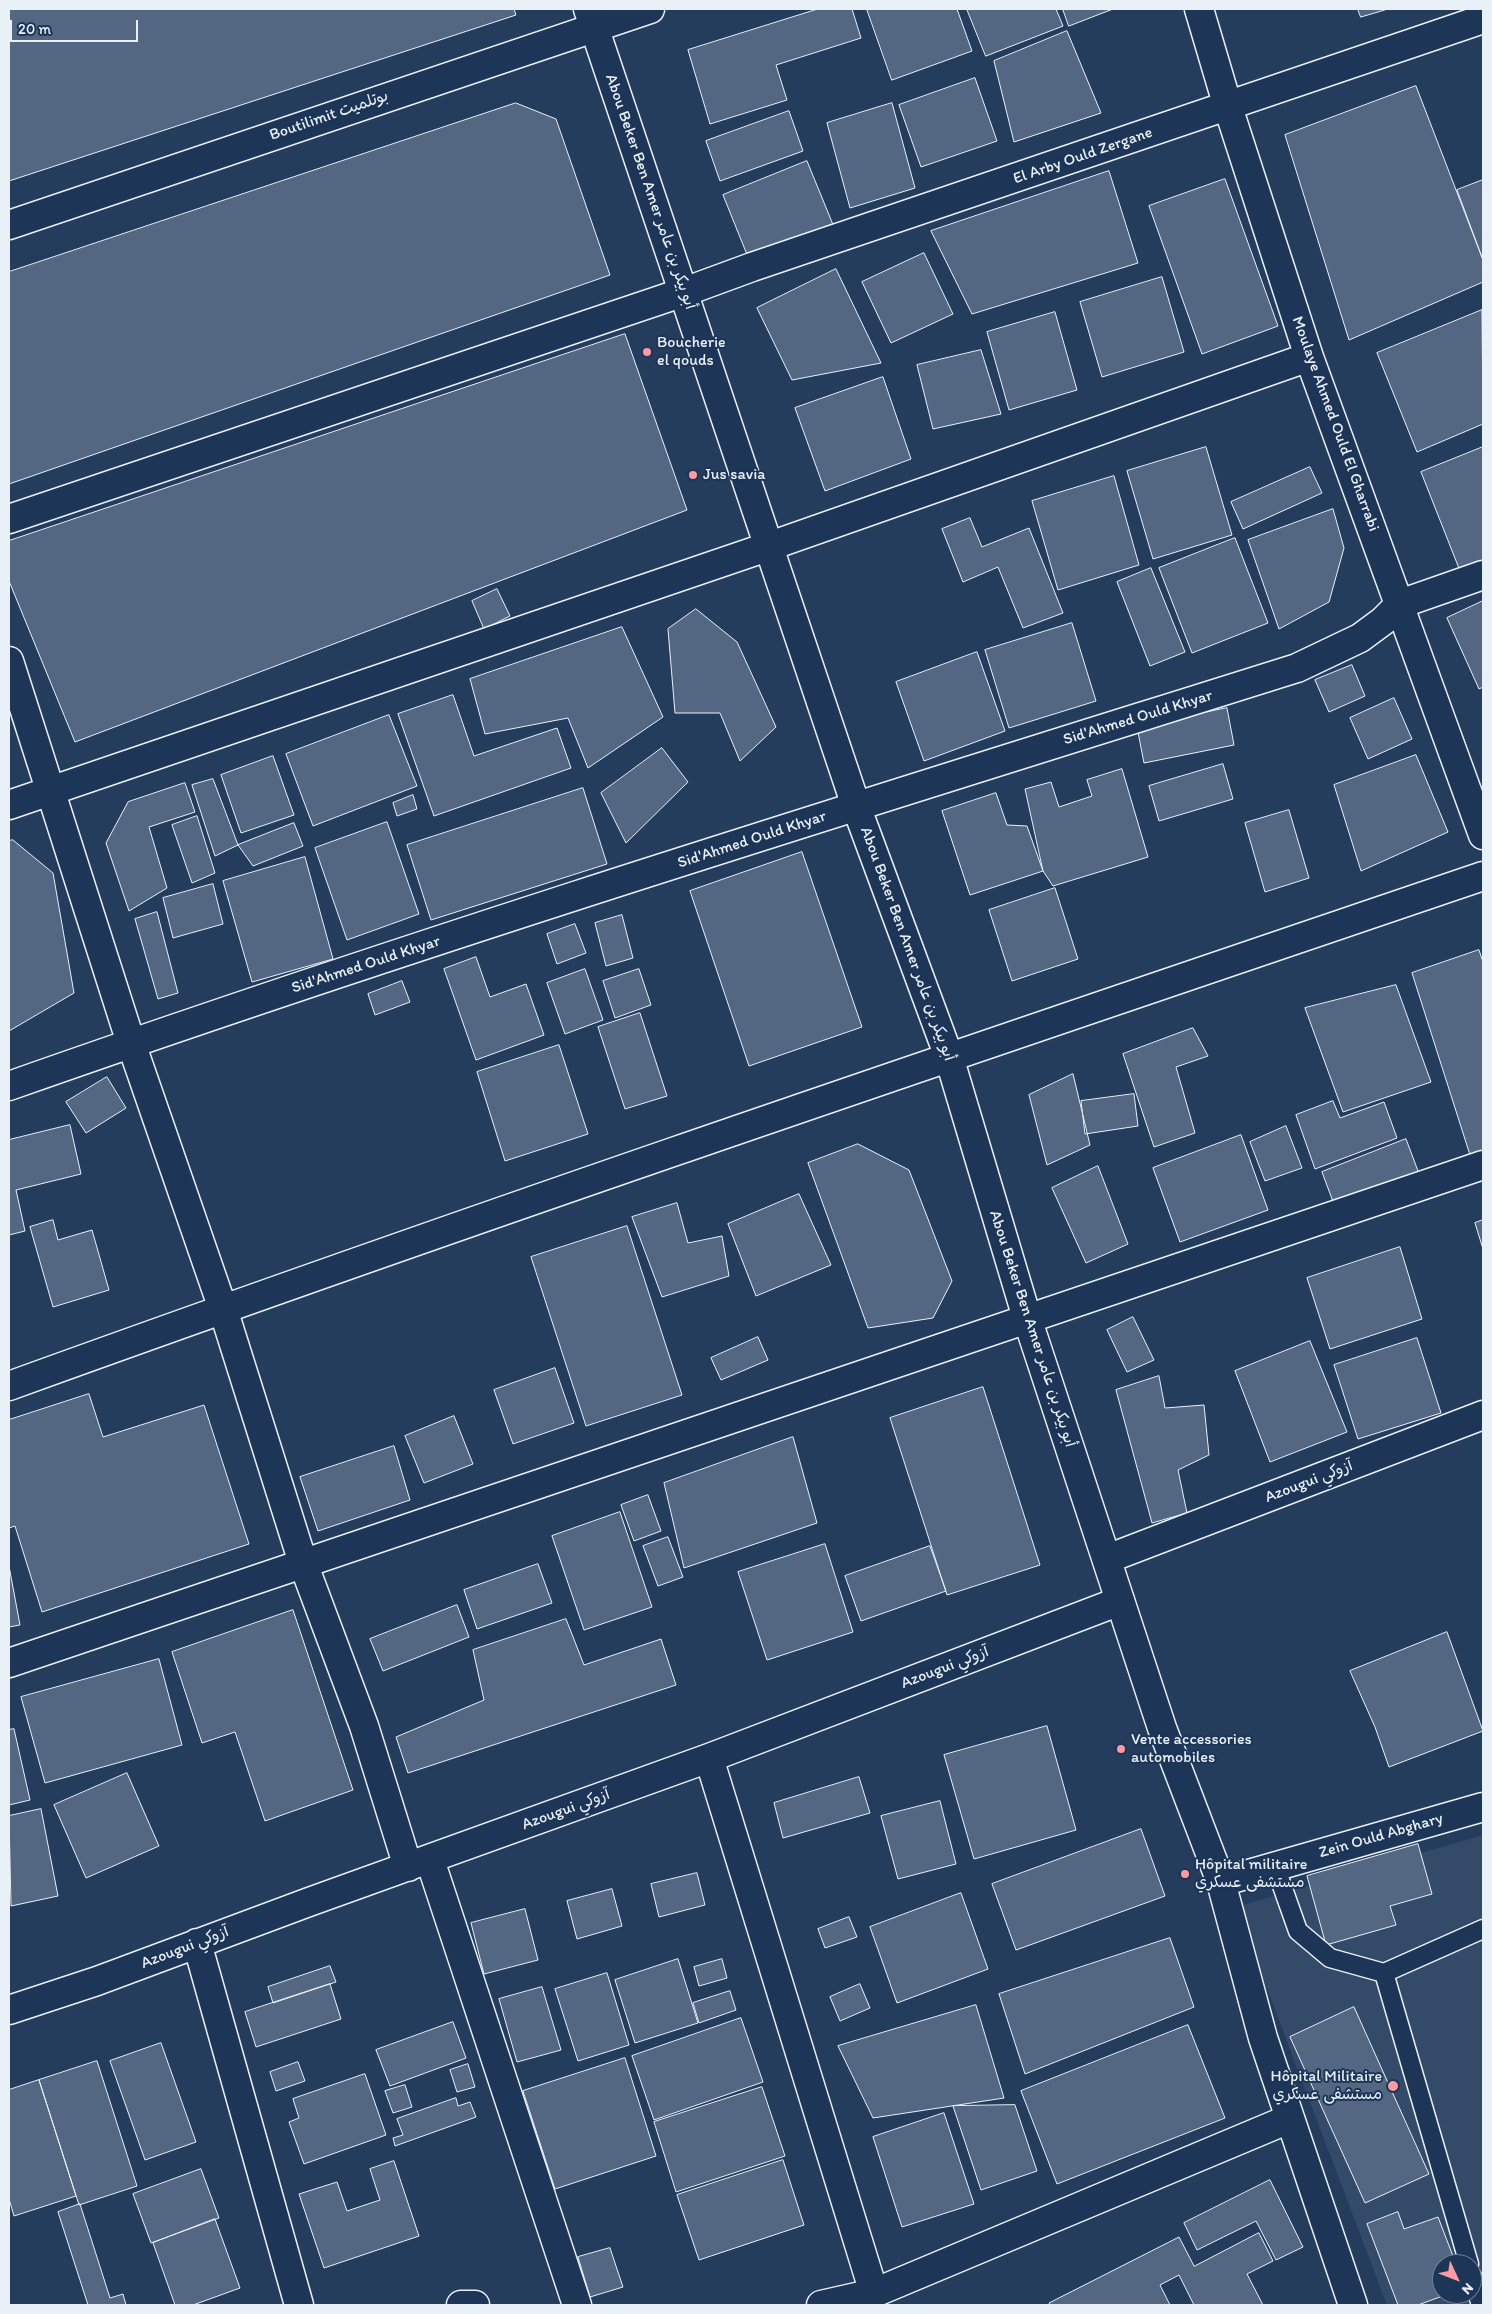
<!DOCTYPE html>
<meta charset="utf-8">
<style>
body{margin:0}
#map{position:relative;width:1492px;height:2314px;overflow:hidden;background:#253d5d;font-family:Itim,sans-serif}
canvas{display:block}
.frame{position:absolute;inset:0;border:10px solid #e8f1f8;pointer-events:none}
.north{position:absolute;left:1432px;top:2254px;width:50px;height:50px;box-sizing:border-box;background:#1d3557;border:1px solid #6e8097;border-radius:50%;rotate:133deg;font-size:14px;font-weight:700;line-height:20px;text-align:center;color:#e8f1f8}
.north::after{content:'';display:block;margin:auto;width:18px;height:22px;background:#ff9aa2;clip-path:polygon(50% 0,100% 100%,50% 72%,0 100%)}
.scale{position:absolute;left:10px;top:20px;width:128px;height:22px;box-sizing:border-box;border:2px solid #e8f1f8;border-top:0;padding-left:6px;font-size:15px;line-height:18px;white-space:nowrap;color:#e8f1f8;-webkit-text-stroke:4px #1d3557;paint-order:stroke}
</style>
<div id="map">
<canvas width="1492" height="2314"></canvas>
<div class="frame"></div>
<div class="north">N</div>
<div class="scale">20 m</div>
</div>
<script>
const ctx = document.querySelector('canvas').getContext('2d');
ctx.lineJoin = 'round';
function fill(path, color) { ctx.fillStyle = color; ctx.fill(path, 'evenodd'); }
function trace(path, color, width, dash) { ctx.strokeStyle = color; ctx.lineWidth = width; ctx.lineCap = dash ? 'butt' : 'round'; ctx.setLineDash(dash || []); ctx.stroke(path); }
function write(font, color, halo, rows, align = 'center') {
  ctx.font = font + ' Itim,"Playpen Sans Arabic",sans-serif'; ctx.lineWidth = 4; ctx.setLineDash([]); ctx.textBaseline = 'middle'; ctx.strokeStyle = halo; ctx.fillStyle = color; for (const [text, x, y, turn = 0] of rows) {
    ctx.save(); ctx.translate(x, y); ctx.rotate((+turn || 0) * Math.PI / 180); ctx.textAlign = isNaN(turn) ? turn : align; if (halo) ctx.strokeText(text, 0, 0); ctx.fillText(text, 0, 0); ctx.restore();
  }
}
fill(new Path2D(`
 M1483,1835v470h-96l-151,-398zM1442,2264h30v30h-30z`), '#334a68');
const building = new Path2D(`
 M9,9h505l2,6 -507,166z
 M818,9h34l9,29 -85,27 11,35 -77,24 -22,-74z
 M867,9h90l15,42 -80,29z
 M967,9h89l7,17 -77,30z
 M1063,9h50l-44,17z
 M1358,9h30l-27,8z
 M1067,31l34,82 -87,29 -20,-81z
 M975,78l22,63 -76,26 -22,-62z
 M1416,86l67,174v22l-134,58 -64,-205z
 M516,103l40,16 54,156 -601,209v-212z
 M892,103l23,85 -65,20 -23,-85z
 M789,111l14,40 -83,30 -14,-40z
 M807,161l29,71 -84,35 -29,-72z
 M1109,171l29,92 -166,51 -41,-83z
 M1225,179l53,147 -76,28 -53,-148z
 M1483,180v80l-26,-70z
 M924,253l29,61 -62,29 -29,-61z
 M836,269l45,94 -89,17 -35,-72z
 M1162,277l22,75 -82,25 -22,-75z
 M1482,310l1,114 -66,28 -40,-99z
 M1055,312l22,78 -68,20 -22,-78z
 M625,334l62,176 -612,232 -66,-161v-40z
 M981,350l20,64 -68,15 -16,-64z
 M883,377l28,82 -86,32 -30,-83z
 M1206,447l26,88 -79,24 -26,-88z
 M1483,447v120l-21,9 -41,-104z
 M1310,467l12,26 -79,36 -12,-27z
 M1114,476l25,89 -81,25 -26,-89z
 M1333,509l11,39 -15,54 -50,27 -31,-89z
 M970,518l12,29 47,-19 34,85 -40,15 -25,-61 -35,15 -21,-53z
 M1235,538l33,85 -76,30 -33,-85z
 M1151,568l34,84 -35,14 -33,-84z
 M497,589l13,27 -26,13 -12,-28z
 M1483,601v86l-4,2 -32,-71z
 M696,609l41,33 39,85 -36,34 -20,-48h-45l-7,-84z
 M1072,623l24,78 -87,27 -24,-78z
 M622,627l41,90 -75,51 -20,-50 -83,16 -15,-55z
 M977,652l28,79 -81,30 -28,-79z
 M1352,665l13,31 -36,16 -14,-32z
 M453,695l21,61 83,-28 14,40 -137,48 -36,-102z
 M1394,698l18,41 -44,20 -18,-41z
 M1227,708l7,37 -90,18 -7,-36z
 M389,715l28,71 -104,40 -27,-72z
 M662,748l26,34 -62,61 -25,-50z
 M1416,755l32,77 -87,39 -27,-86z
 M273,756l21,59 -53,18 -20,-58z
 M1223,764l10,35 -74,22 -10,-35z
 M1122,769l26,88 -95,29 -10,-15 -18,-82 26,-7 8,25 33,-11 -5,-16z
 M213,779l25,66 -23,11 -23,-71z
 M185,783l10,29 -46,15 18,61 -38,23 -23,-68 22,-41z
 M583,788l24,76 -176,56 -24,-75z
 M996,793l11,32 20,1 16,45 -73,24 -28,-84z
 M413,795l4,14 -20,7 -4,-13z
 M1289,810l20,68 -44,14 -20,-69z
 M197,816l18,57 -23,10 -20,-58z
 M387,822l32,92 -72,26 -32,-92z
 M294,823l9,23 -50,20 -15,-21z
 M13,840l40,33 21,120 -65,38v-190z
 M802,852l60,175 -113,39 -59,-175z
 M305,857l28,102 -81,23 -29,-101z
 M213,884l10,40 -50,14 -10,-40z
 M1055,888l23,71 -66,22 -23,-71z
 M157,912l21,81 -20,6 -23,-80z
 M622,915l11,43 -27,8 -11,-43z
 M575,924l11,29 -29,11 -10,-30z
 M1479,950l4,12v189l-13,4 -58,-182z
 M476,957l14,40 36,-13 18,51 -68,25 -32,-91z
 M585,969l18,51 -38,14 -18,-51z
 M639,969l12,36 -36,13 -12,-37z
 M402,981l8,21 -35,13 -7,-21z
 M1396,985l35,97 -88,30 -38,-104z
 M640,1013l27,83 -42,13 -27,-82z
 M1193,1028l15,28 -32,11 19,66 -41,14 -31,-93z
 M559,1045l29,89 -83,27 -28,-89z
 M1073,1074l17,71 -43,20 -18,-70z
 M107,1077l19,31 -40,25 -20,-31z
 M1134,1094l4,32 -53,8 -4,-33z
 M1333,1101l7,17 44,-16 13,36 -82,31 -19,-54z
 M70,1125l11,49 -65,16 9,41 -16,4v-95z
 M1286,1126l16,42 -37,13 -15,-39z
 M1241,1135l27,75 -88,32 -27,-74z
 M1406,1139l15,40 -86,28 -13,-35z
 M858,1144l51,26 43,111 -19,37 -65,10 -60,-165z
 M1098,1166l30,78 -42,19 -34,-75z
 M799,1194l32,71 -75,31 -28,-72z
 M677,1203l11,40 34,-7 7,40 -67,21 -30,-80z
 M53,1220l5,20 34,-10 17,60 -56,17 -23,-80z
 M1483,1220v29l-8,-26z
 M627,1226l55,169 -96,31 -55,-169z
 M1400,1247l22,72 -92,30 -23,-71z
 M1133,1317l21,43 -27,12 -20,-42z
 M758,1337l10,23 -47,20 -10,-22z
 M1417,1338l24,75 -83,26 -24,-74z
 M1310,1341l37,91 -77,30 -35,-91z
 M555,1368l19,55 -61,21 -19,-54z
 M1159,1376l6,32 39,-3 5,50 -31,15 9,43 -35,10 -36,-133z
 M983,1387l57,178 -93,30 -57,-177z
 M89,1394l14,43 101,-32 45,139 -207,68 -27,-86 -6,2v-108z
 M454,1416l19,48 -49,19 -19,-47z
 M793,1437l24,86 -133,45 -20,-85z
 M394,1446l16,54 -92,31 -18,-54z
 M648,1495l13,36 -27,10 -13,-36z
 M620,1512l32,95 -68,23 -32,-94z
 M668,1537l15,40 -25,9 -15,-40z
 M825,1544l28,88 -86,28 -29,-88z
 M930,1546l16,45 -85,30 -16,-45z
 M538,1564l14,39 -75,26 -13,-39z
 M9,1566l11,59 -11,2z
 M457,1605l12,32 -86,34 -13,-32z
 M293,1610l60,180 -88,31 -30,-89 -33,11 -30,-91z
 M566,1619l18,46 77,-26 15,46 -268,88 -12,-36 88,-37 -11,-50z
 M1447,1632l36,99 -94,36 -14,-40 -25,-56z
 M159,1659l23,86 -137,38 -24,-86z
 M1047,1726l29,104 -102,29 -30,-104z
 M14,1729l16,71 -21,5v-75z
 M127,1773l32,73 -73,32 -32,-73z
 M859,1777l11,36 -87,25 -9,-35z
 M940,1801l16,63 -58,15 -17,-63z
 M41,1809l17,87 -47,10 -2,-90z
 M1141,1829l24,67 -149,54 -24,-66z
 M1418,1844l14,50 -42,12 6,19 -70,20 -19,-69z
 M697,1873l8,32 -46,12 -8,-33z
 M612,1889l10,37 -45,13 -10,-38z
 M961,1893l27,76 -91,34 -27,-76z
 M525,1909l13,51 -54,14 -13,-51z
 M849,1917l8,20 -32,11 -7,-19z
 M1170,1938l24,69 -169,67 -26,-80z
 M678,1959l20,64 -63,20 -20,-63z
 M722,1959l5,19 -28,8 -5,-19z
 M330,1966l6,16 -63,21 -5,-16z
 M607,1973l22,72 -51,16 -23,-72z
 M330,1984l11,35 -85,28 -11,-35z
 M860,1984l10,24 -30,13 -10,-24z
 M542,1987l19,63 -44,12 -18,-63z
 M730,1991l6,19 -37,13 -6,-20z
 M976,2005l28,93 -131,20 -35,-72z
 M1354,2007l75,167 -64,29 -75,-166z
 M741,2018l22,64 -109,38 -22,-64z
 M453,2022l13,36 -76,28 -14,-36z
 M1188,2025l37,93 -168,66 -36,-93z
 M161,2043l35,99 -51,18 -35,-99z
 M625,2058l31,98 -101,33 -32,-98z
 M97,2061l40,125 -58,19 -40,-125z
 M298,2062l7,19 -29,10 -6,-19z
 M468,2064l7,23 -18,5 -7,-22z
 M365,2074l21,61 -82,29 -15,-42 10,-4 -6,-19z
 M39,2080l37,116 -62,20 -5,-17v-109z
 M405,2085l7,22 -19,6 -8,-22z
 M762,2087l23,69 -109,36 -22,-70z
 M456,2098l2,8 12,-4 6,15 -81,29 -2,-8 10,-3 -6,-16z
 M1015,2105l22,66 -56,19 -28,-84z
 M944,2113l30,91 -72,23 -29,-90z
 M783,2160l21,65 -105,35 -22,-65z
 M394,2161l25,75 -95,32 -25,-74 38,-12 10,29 33,-11 -10,-31z
 M201,2169l18,49 -68,25 -18,-49z
 M1270,2180l33,67 -27,13 -20,-39 -59,29 -13,-27z
 M80,2204l30,94 13,-4 3,11h-38l-30,-93z
 M1398,2212l6,17 34,-12 18,47h-14v30h6l-30,11h-20l-31,-81z
 M215,2219l25,69 -47,17h-18l-22,-62z
 M1259,2233l14,28 -26,13 16,31h-69l-15,-30 -19,10 10,20h-120l-1,-2 130,-66 15,29z
 M610,2248l13,39 -33,10 -12,-40z`);
fill(building, '#536782');
trace(building, '#e8f1f8', 1);
const lane = new Path2D(`
 M1275,1866l23,65 32,27 54,15 99,-44
 M1384,1973l85,291
 M1472,2276l9,29`);
const street = new Path2D(`
 M1199,9l29,98 81,250 174,478
 M9,225l641,-216
 M9,519l675,-227 68,-25 731,-248
 M9,661l122,382 92,266 80,254 61,163 44,141
 M9,805l761,-259 539,-189
 M9,1086c426,-150 858,-283 1288,-418l63,-30 23,-17 17,-17 83,-29
 M9,1386c489,-177 982,-343 1474,-510
 M1107,1559l376,-144
 M9,1663l1474,-498
 M709,1758l165,535
 M430,1860l147,445
 M1221,1882l262,-75
 M197,1943l102,362
 M9,2010l88,-29 212,-79 400,-144 411,-157
 M461,2305h14
 M821,2305l53,-12 415,-174`);
const secondary = new Path2D(`
 M588,9l268,797 93,251 78,261 135,410 59,154 42,156 90,267`);
trace(lane, '#e8f1f8', 21);
trace(street, '#e8f1f8', 31);
trace(secondary, '#e8f1f8', 31);
trace(lane, '#1d3557', 18);
trace(street, '#1d3557', 28);
trace(secondary, '#1d3557', 28);
for (const [x, y, r, color] of [
 [647,352,5,"#ff9aa2"],
 [693,475,5,"#ff9aa2"],
 [1121,1749,5,"#ff9aa2"],
 [1185,1874,5,"#ff9aa2"],
 [1393,2086,6,"#ff9aa2"]
]) { const dot = new Path2D(); dot.arc(x, y, r, 0, 2 * Math.PI); ctx.fillStyle = color; ctx.fill(dot); trace(dot, '#1d3557', 2); }
write('16px', '#e8f1f8', '#1d3557', [
 ["Boutilimit بوتلميت",329,116,-19],
 ["El Arby Ould Zergane",1083,156,-19],
 ["Abou Beker Ben Amer أبو بيكر بن عامر",650,192,71],
 ["Moulaye Ahmed Ould El Gharrabi",1335,424,70],
 ["Sid'Ahmed Ould Khyar",1138,718,-17],
 ["Sid'Ahmed Ould Khyar",752,840,-18],
 ["Abou Beker Ben Amer أبو بيكر بن عامر",907,944,70],
 ["Sid'Ahmed Ould Khyar",366,965,-18],
 ["Abou Beker Ben Amer أبو بيكر بن عامر",1032,1329,72],
 ["Azougui آزوكي",1309,1482,-21],
 ["Azougui آزوكي",945,1668,-21],
 ["Azougui آزوكي",566,1810,-20],
 ["Zein Ould Abghary",1381,1836,-16],
 ["Azougui آزوكي",185,1948,-21]
]);
write('16px', '#e8f1f8', '#1d3557', [
 ["Boucherie",657,343],
 ["el qouds",657,361],
 ["Jus savia",703,475],
 ["Vente accessories",1131,1740],
 ["automobiles",1131,1758],
 ["Hôpital militaire",1195,1865],
 ["مستشفى عسكري",1195,1883],
 ["Hôpital Militaire",1382,2077,"right"],
 ["مستشفى عسكري",1382,2095,"right"]
], 'left');
</script>
